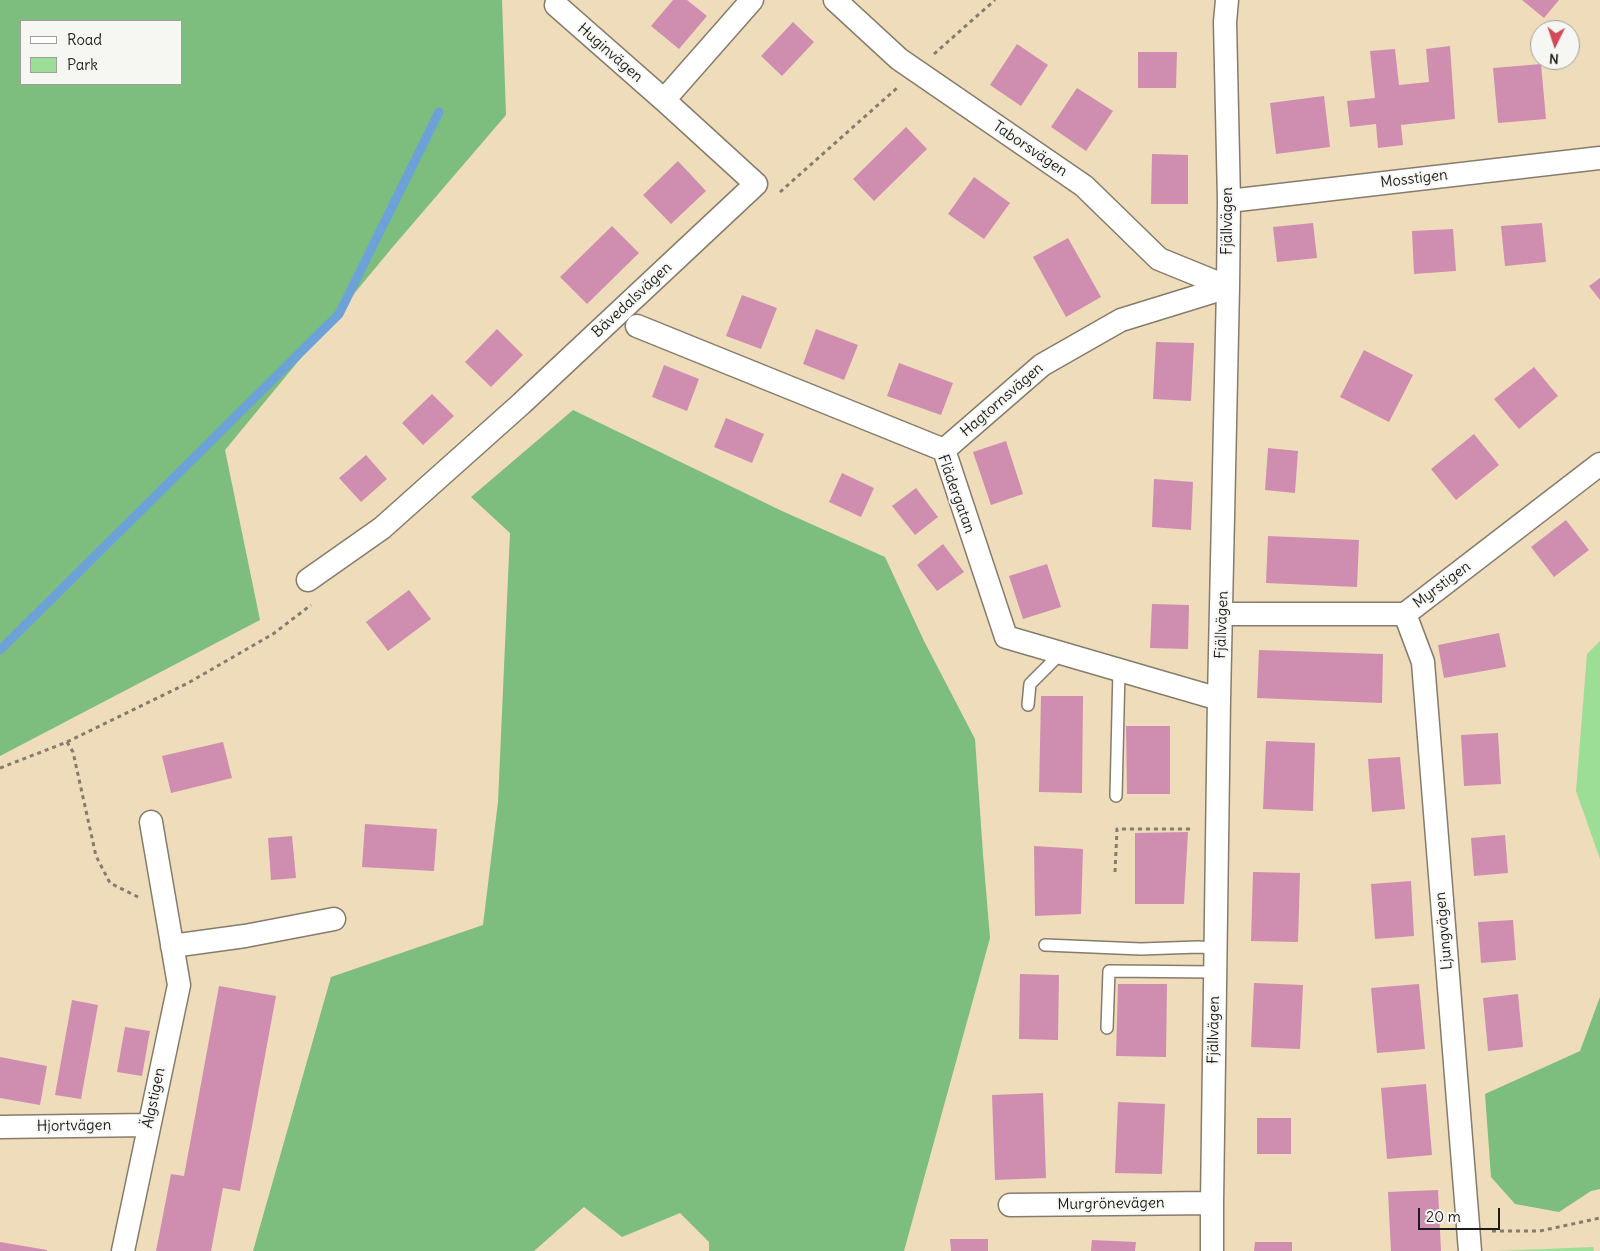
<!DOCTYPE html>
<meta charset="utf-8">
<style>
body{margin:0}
#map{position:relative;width:1600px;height:1251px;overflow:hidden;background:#efdcbb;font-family:Delius,sans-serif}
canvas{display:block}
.legend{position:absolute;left:20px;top:20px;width:162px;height:65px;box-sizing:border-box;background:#f6f6f2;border:1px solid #9f9f9c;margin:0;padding:6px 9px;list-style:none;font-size:15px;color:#1c1c1c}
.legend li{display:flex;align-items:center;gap:10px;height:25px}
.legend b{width:25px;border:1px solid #9f9f9c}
.north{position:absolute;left:1530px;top:20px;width:50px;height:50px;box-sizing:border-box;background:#f6f6f2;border:1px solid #9f9f9c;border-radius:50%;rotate:184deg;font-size:14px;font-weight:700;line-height:20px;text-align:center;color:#1c1c1c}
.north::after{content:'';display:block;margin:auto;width:18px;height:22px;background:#d1495b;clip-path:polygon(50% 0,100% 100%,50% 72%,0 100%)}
.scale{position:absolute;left:1418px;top:1208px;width:82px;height:22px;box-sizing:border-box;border:2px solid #1c1c1c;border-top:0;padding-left:6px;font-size:15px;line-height:18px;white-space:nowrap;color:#1c1c1c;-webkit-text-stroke:4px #f6f6f2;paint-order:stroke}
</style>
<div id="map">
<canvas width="1600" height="1251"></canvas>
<ul class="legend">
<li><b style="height:6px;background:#fff"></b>Road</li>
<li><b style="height:14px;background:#9cde95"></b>Park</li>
</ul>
<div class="north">N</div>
<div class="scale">20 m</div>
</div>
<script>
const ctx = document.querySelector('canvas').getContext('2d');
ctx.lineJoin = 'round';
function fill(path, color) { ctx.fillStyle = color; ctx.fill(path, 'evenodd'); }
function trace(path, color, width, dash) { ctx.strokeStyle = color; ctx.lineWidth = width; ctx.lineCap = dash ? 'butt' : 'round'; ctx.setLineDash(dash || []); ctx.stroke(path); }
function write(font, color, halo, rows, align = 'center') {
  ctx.font = font + ' Delius,sans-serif'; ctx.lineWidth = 4; ctx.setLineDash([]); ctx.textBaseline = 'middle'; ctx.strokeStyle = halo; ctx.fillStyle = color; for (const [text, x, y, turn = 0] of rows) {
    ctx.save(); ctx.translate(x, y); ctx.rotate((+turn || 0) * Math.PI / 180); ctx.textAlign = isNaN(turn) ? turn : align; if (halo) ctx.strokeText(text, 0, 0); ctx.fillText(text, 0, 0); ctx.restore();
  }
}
fill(new Path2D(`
 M1600,641v218l-24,-68 11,-137z
 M1593,1247l1,4h-98z`), '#9cde95');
fill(new Path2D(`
 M0,0h502l4,115 -115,134 -166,201 35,170 -260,136zM181,21v63h-160v-63z
 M573,410l209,101 103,46 39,84 51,98 8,115 7,84 -86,313h-195v-9l-29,-29 -58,24 -38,-30 -50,44h-281l78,-274 152,-52 15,-123 12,-269 -39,-36z
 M1600,997v192l-9,2 -32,21 -44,-8 -24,-27 -6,-83 95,-43z`), '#7dbd7e');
trace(new Path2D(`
 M0,650l339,-336 100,-202`), '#6da2d9', 9);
fill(new Path2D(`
 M673,0h14l20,16 -28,33 -28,-23z
 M1522,0h37l-15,18z
 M793,22l21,20 -32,34 -21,-20z
 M1017,44l31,21 -27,41 -31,-21z
 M1450,46l5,73 -54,6 2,20 -25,3 -2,-24 -26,3 -3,-26 28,-3 -5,-47 25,-2 4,36 30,-3 -3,-33z
 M1138,52h39l-1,36h-38z
 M1541,64l5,55 -48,4 -5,-55z
 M1077,88l36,23 -27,40 -35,-24z
 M1324,96l6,51 -54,7 -6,-51z
 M906,127l21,22 -53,52 -21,-22z
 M1152,154l36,1v49h-37z
 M678,161l28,30 -35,33 -28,-29z
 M974,177l36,26 -26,36 -36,-25z
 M1313,223l4,35 -40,4 -4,-35z
 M1542,223l4,39 -41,4 -4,-40z
 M612,226l27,27 -52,51 -27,-27z
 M1453,229l3,42 -42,3 -2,-43z
 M1068,238l33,59 -35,20 -33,-60z
 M1600,278v22l-11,-14z
 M742,295l35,13 -16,41 -35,-13z
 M497,329l26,26 -32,32 -26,-25z
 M816,329l42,16 -14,35 -41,-16z
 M1156,342l38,1 -3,58 -38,-2z
 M1364,350l49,25 -24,47 -49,-25z
 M899,363l54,20 -12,32 -54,-19z
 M664,365l35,14 -12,32 -35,-14z
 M1534,367l24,29 -39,33 -25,-30z
 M432,394l22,22 -31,29 -21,-22z
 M726,418l38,16 -12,29 -38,-16z
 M1474,434l25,31 -43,35 -25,-31z
 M1006,441l17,53 -32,11 -18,-53z
 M1268,448l30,3 -3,42 -30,-3z
 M366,455l21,24 -26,23 -22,-24z
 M842,473l32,15 -13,29 -32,-15z
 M1154,479l39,3 -2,48 -39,-3z
 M916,488l22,29 -23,18 -23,-29z
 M1566,520l23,30 -35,27 -23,-30z
 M1268,536l91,4 -2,47 -91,-4z
 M943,544l21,28 -27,19 -20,-26z
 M1047,564l14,43 -38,12 -14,-43z
 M409,590l22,29 -43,32 -22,-29z
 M1152,604l37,1 -1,44 -38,-1z
 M1499,633l7,34 -62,11 -6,-33z
 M1259,650l124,4 -1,49 -125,-5z
 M1041,696h42l-1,97 -43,-1z
 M1126,726h44v68h-43z
 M1498,733l3,51 -37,2 -3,-51z
 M1266,741l49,2 -2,68 -50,-2z
 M223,742l9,36 -61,15 -9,-37z
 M1400,757l5,52 -33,3 -4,-53z
 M365,824l72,5 -3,42 -72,-4z
 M1188,832l-4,72h-49v-71z
 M1505,835l3,38 -34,3 -3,-38z
 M292,836l4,42 -25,2 -3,-42z
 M1034,846l49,3 -2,65 -46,2z
 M1253,872l47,1 -2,69 -47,-1z
 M1411,881l3,55 -39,3 -4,-55z
 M1513,920l3,40 -35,3 -3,-41z
 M1020,974l39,1 -1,65 -39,-1z
 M1254,983l49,2 -3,64 -49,-2z
 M1118,984h49l-1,73 -50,-1z
 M1419,984l6,65 -48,4 -6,-65z
 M219,986l57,10 -36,195 -17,-3 -12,63h-55l15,-77 13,2z
 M1518,994l5,53 -35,4 -5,-53z
 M72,1000l26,5 -17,94 -26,-4z
 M125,1027l25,4 -8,45 -25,-4z
 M0,1057l47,9 -7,39 -40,-7z
 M1426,1084l6,71 -45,4 -6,-71z
 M1043,1093l3,85 -51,2 -3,-85z
 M1118,1102l47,2 -3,70 -47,-1z
 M1257,1118h34v36h-34z
 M1438,1190l3,61h-50l-3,-59z
 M950,1239h38v12h-37z
 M1092,1240l44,2 -1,9h-44z
 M0,1242l47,8v1h-47z
 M1255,1242h37v9h-38z`), '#cf8eb0');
const service = new Path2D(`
 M1028,705l2,-21 31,-31
 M1116,796l3,-126
 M1045,945l96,4 57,-2 18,1
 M1107,1028l2,-57 106,1`);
const minor = new Path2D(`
 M835,0l64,59 185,127 75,73 69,28
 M556,5l108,95
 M1229,201l371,-43
 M637,326l307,124 62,187 213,62
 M944,450l98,-85 79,-45 107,-33
 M308,580l74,-52 139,-124 235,-220 -92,-84 88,-100
 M1222,614h183l195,-150
 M1405,614l18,48 47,589
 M172,946l73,-10 89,-17
 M0,1127l148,-2
 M1010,1205l202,-2
 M123,1251l56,-266 -28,-163
 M1212,1251v-48l7,-504 9,-412 1,-86 -4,-179 2,-22`);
trace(service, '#867c6c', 14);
trace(minor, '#867c6c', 25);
trace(new Path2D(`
 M934,54l61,-54
 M780,192l117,-104
 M67,742l6,10 23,104 14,27 28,14
 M0,768l67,-26 121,-59 85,-49 38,-29
 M1115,872l2,-43h75
 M1492,1231h48l60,-13`), '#867c6c', 3, [4, 4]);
trace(service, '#fff', 11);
trace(minor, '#fff', 22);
write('15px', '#1c1c1c', '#f6f6f2', [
 ["Huginvägen",610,53,41],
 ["Taborsvägen",1030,149,34],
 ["Mosstigen",1414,179,-7],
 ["Fjällvägen",1228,221,-90],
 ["Bävedalsvägen",632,300,-43],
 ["Hagtornsvägen",1002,400,-41],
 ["Flädergatan",956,494,70],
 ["Myrstigen",1442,585,-37],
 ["Fjällvägen",1222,625,-88],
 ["Ljungvägen",1444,931,-95],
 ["Fjällvägen",1214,1030,-89],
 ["Älgstigen",154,1098,-78],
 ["Hjortvägen",74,1126,-1],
 ["Murgrönevägen",1111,1204,-1]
]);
</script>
